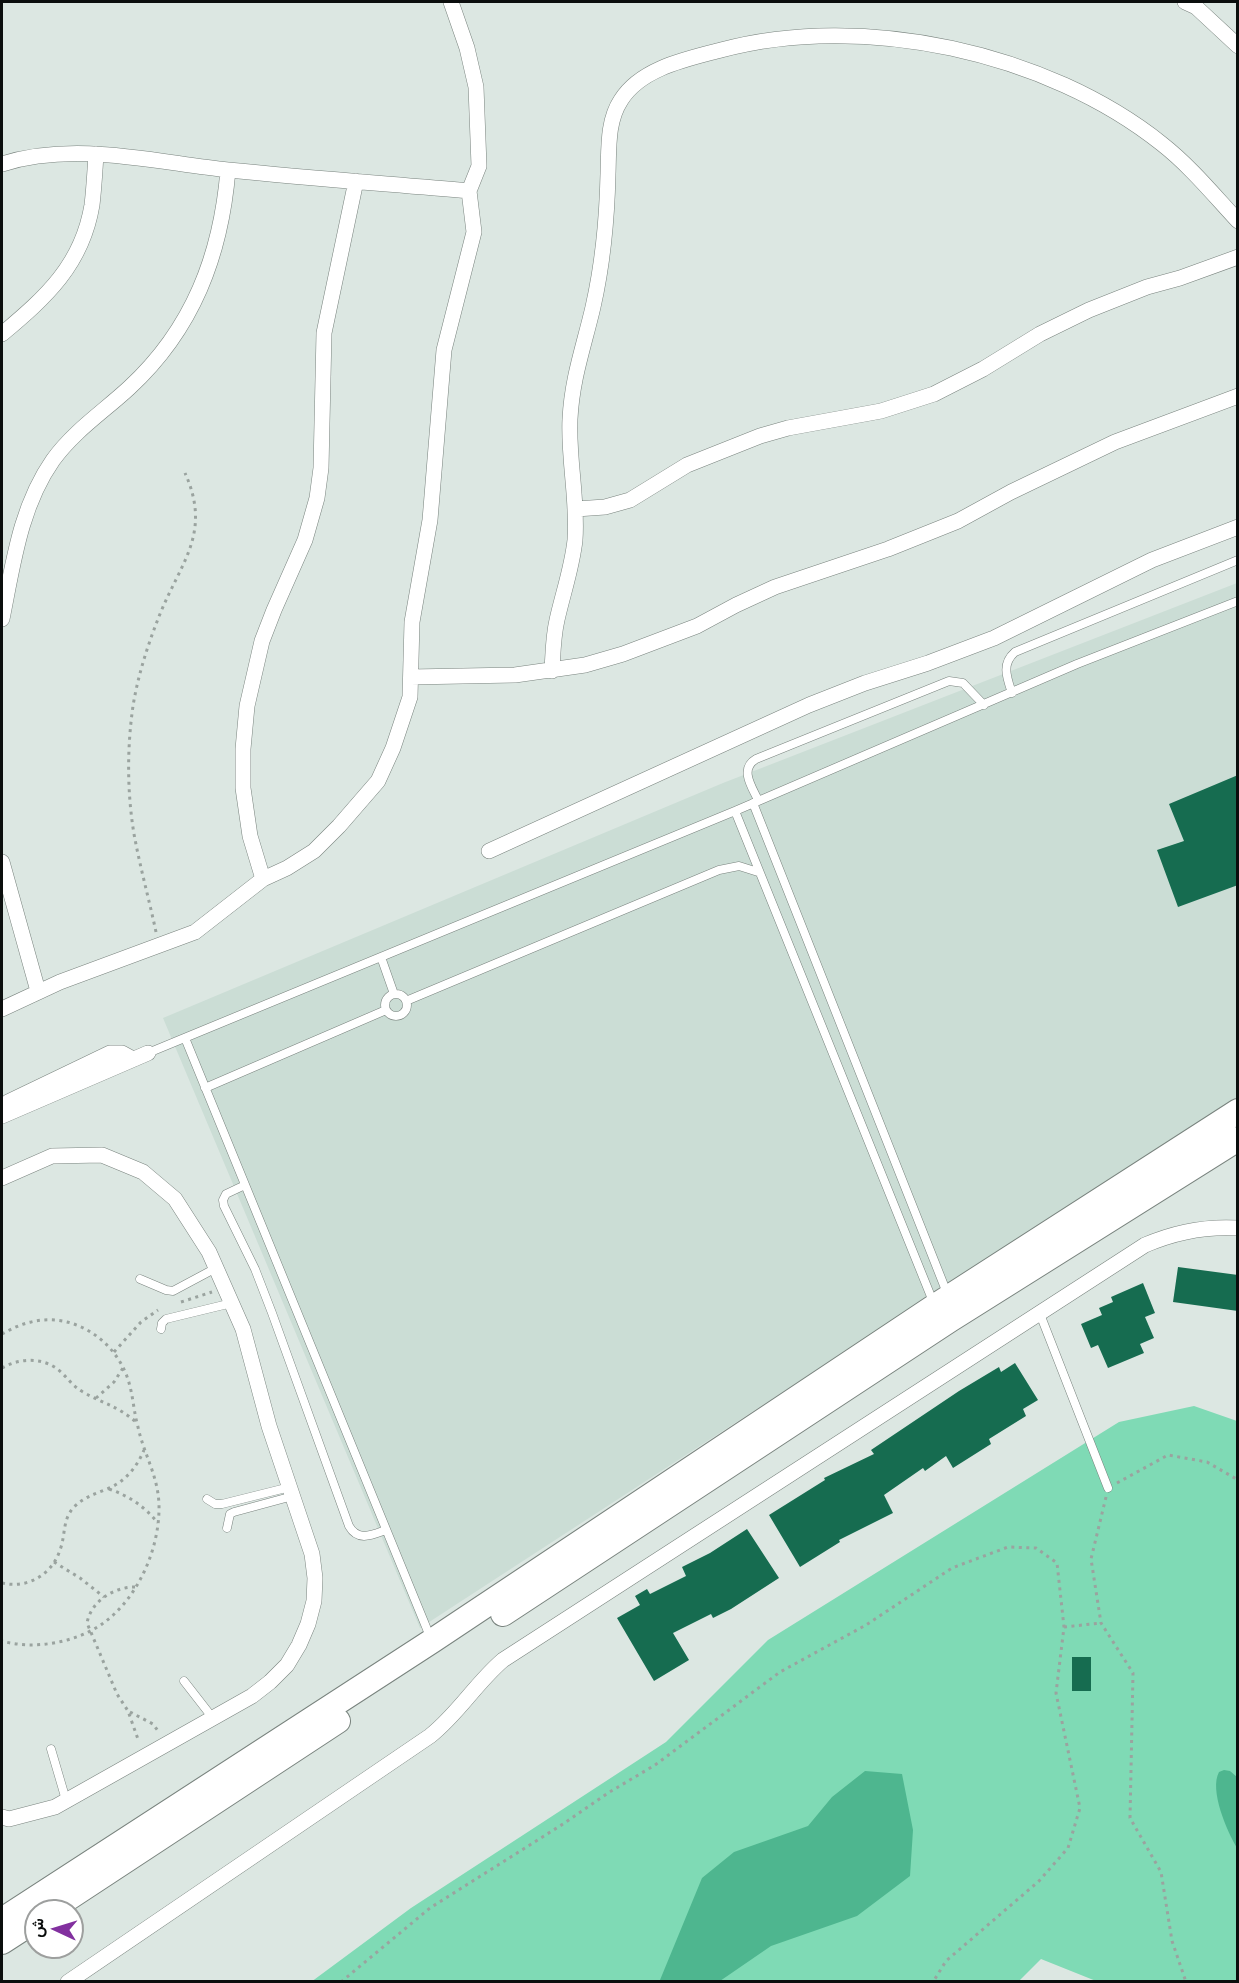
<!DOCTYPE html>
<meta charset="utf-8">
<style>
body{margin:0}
#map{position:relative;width:1239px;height:1983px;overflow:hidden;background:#dce7e2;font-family:"Space Grotesk",Vazirmatn,sans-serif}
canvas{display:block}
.frame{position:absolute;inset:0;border:3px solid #0b0e0d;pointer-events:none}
.north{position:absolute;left:24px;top:1899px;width:60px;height:60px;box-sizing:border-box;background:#fff;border:2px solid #9d9f9e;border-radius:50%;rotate:274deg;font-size:16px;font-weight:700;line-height:24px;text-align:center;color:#0b0e0d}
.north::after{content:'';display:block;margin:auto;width:21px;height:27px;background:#82309f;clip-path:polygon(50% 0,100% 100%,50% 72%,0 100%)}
</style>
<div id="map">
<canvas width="1239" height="1983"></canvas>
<div class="frame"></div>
<div class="north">ش</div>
</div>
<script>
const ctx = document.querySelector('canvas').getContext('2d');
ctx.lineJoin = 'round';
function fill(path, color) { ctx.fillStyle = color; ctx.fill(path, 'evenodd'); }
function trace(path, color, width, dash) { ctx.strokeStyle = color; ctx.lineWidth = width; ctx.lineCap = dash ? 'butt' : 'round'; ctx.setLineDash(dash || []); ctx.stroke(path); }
fill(new Path2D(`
 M1237,583v518l-313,199 -504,328 -257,-610 560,-235z`), '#cbddd5');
fill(new Path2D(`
 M1194,1406l43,15v560h-141l-55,-22 -23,23h-707l100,-74 255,-166 102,-102 351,-218z`), '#7fdab5');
fill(new Path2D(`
 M1224,1770l6,1 7,6v71c-10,-17 -28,-58 -18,-76z
 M865,1771l37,3 11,56 -3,46 -53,40 -86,30 -51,35h-59l-1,-1 42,-102 32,-26 74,-26 24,-29z`), '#4eb68f');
fill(new Path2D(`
 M1238,775v110l-60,22 -21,-57 27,-9 -15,-37z
 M1178,1267l60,8v36l-65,-9z
 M1143,1283l12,30 -10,4 9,21 -14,6 4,9 -36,15 -10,-23 -7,3 -10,-24 21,-9 -3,-7 14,-6 -2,-5z
 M1015,1363l23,37 -15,9 3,7 -37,23 2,5 -38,24 -7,-12 -21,15 -2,-3 -39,27 9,18 -54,27 1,2 -40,25 -31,-52 56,-35 -1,-2 50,-24 -3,-4 88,-59 40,-24 2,5z
 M747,1529l32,49 -48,31 -18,9 -2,-4 -38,19 16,27 -35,21 -37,-63 23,-13 -5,-9 12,-7 3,5 36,-18 -4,-9 28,-14z
 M1072,1657h19v34h-19z`), '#166c50');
const service = new Path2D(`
 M1012,693c-5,-15 -11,-29 3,-41l223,-92
 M758,800c-6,-13 -19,-31 -2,-41l193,-78 14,2 21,22
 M753,803l194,490
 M735,811l199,493
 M381,957l13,37
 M385 1005a11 11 0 1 1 22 0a11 11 0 1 1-22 0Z
 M406,1001l313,-131 20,-4 19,6
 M185,1038l246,601
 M148,1053l587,-242 342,-147 161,-63
 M205,1088l181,-78
 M245,1185l-19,9 -3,6 1,6 31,63 17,44 77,213c9,16 23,9 37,4
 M140,1279l26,11 7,1 43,-23
 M1040,1314l68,174
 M161,1329l1,-6 4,-4 66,-16
 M207,1499l8,5h7l68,-17
 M227,1528l3,-14 4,-2 59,-16
 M184,1681l28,36
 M51,1749l15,51`);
const minor = new Path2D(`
 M1185,2l11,5 42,39
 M2,164c73,-23 152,-2 226,6 80,8 161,14 241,21
 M2,334c44,-37 80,-69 90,-129 2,-17 3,-34 4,-51
 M576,509l29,-2 25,-7 57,-35 73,-29 28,-8 93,-17 53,-17 49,-25 57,-35 49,-24 58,-23 33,-9 58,-21
 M2,619c11,-54 18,-112 51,-159 21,-29 50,-48 76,-72 64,-59 92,-133 99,-218
 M552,671c1,-17 1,-34 5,-51 6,-27 15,-52 18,-80 3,-41 -7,-81 -5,-121 2,-41 14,-73 23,-112 10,-44 14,-88 15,-133 1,-25 -1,-53 13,-74 20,-32 66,-41 100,-50 142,-38 326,2 441,94 28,22 51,50 76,77
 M411,677l104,-2 70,-10 38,-11 74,-28 39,-21 39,-18 113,-38 70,-28 53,-29 104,-50 123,-46
 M489,851l320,-146 56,-22 63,-20 66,-25 158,-78 86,-33
 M2,862l36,129
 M263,879l-13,-43 -7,-48v-39l4,-43 15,-65 12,-31 31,-70 12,-42 4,-30 3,-135 32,-152
 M2,1009l58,-27 135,-50 68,-53 24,-11 27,-17 25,-25 39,-45 15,-33 17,-51 2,-75 18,-102 14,-170 30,-118 -5,-41 10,-25 -3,-79 -9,-39 -16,-46
 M8,1102l102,-49h12l11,6
 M2,1116l146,-63
 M2,1178l50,-22 50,-1 41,17 32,27 34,53 34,77 26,97 43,128 3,24 -1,23 -6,23 -9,21 -12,20 -17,17 -18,14 -197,111 -46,12 -7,-2
 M68,1982l362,-246c28,-22 46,-53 73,-76l642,-415c30,-13 60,-19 93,-17`);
const primary = new Path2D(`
 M503,1614l447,-294 288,-181
 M49,1911l289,-190
 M2,1920l430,-279 503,-335 303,-195
 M2,1942l34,-22`);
trace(service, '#79837e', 9);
trace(minor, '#79837e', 16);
trace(primary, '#79837e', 26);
trace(new Path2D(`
 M156,932c-7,-33 -16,-65 -22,-98 -7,-42 -7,-86 -1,-128 5,-31 15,-62 27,-92 21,-52 52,-81 25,-141
 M181,1302l31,-10
 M2,1334c9,-5 19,-10 29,-12 40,-10 80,15 95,52 7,17 7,35 12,53 6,28 20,48 21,78 1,43 -21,94 -57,119 -27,19 -69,26 -100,17
 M114,1352l27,-30 17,-12
 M2,1368c19,-11 44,-11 60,5 7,7 12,14 21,19 21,12 33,13 53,30
 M96,1398l18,-16 9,-14
 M1117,1483l51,-28 39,7 31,18
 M109,1489c20,7 35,17 49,34
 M1106,1497l-15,62 10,64 32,50 -3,145 31,54 11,69 14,41
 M54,1562l26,16 24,19
 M2,1583c25,6 50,-8 58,-33 6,-16 2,-30 14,-43 10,-10 21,-13 33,-18 18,-7 30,-22 37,-39
 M135,1587c-21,0 -44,14 -48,36l30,71 11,17 11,31
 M1064,1627l37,-4
 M130,1712l23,12 5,7
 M341,1982l89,-74 133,-84 45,-31 47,-28 125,-93 86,-47 86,-57 56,-21 28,1 21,15 7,64 -8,66 24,115 -12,40 -29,33 -93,80 -13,21`), '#9aa39f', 3, [3, 4.5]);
trace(service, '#fff', 8);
trace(minor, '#fff', 15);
trace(primary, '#fff', 24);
</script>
